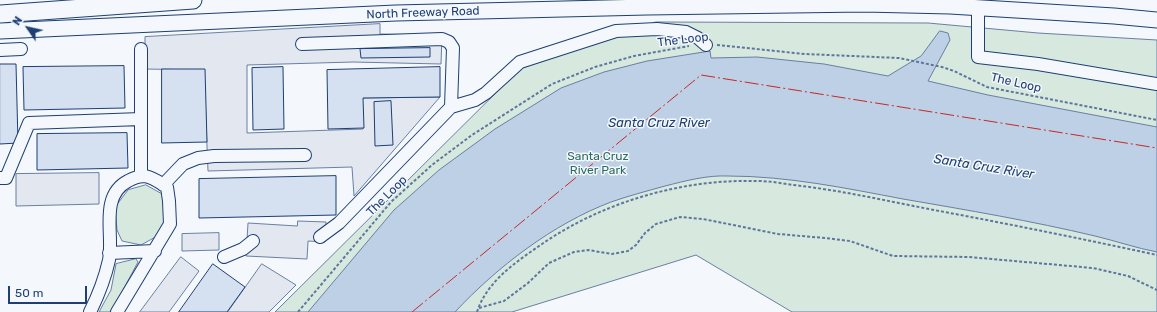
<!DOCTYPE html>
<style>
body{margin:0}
#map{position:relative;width:1157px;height:312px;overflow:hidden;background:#f4f7fb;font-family:Rubik,sans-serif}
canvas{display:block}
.north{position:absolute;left:8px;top:8px;width:40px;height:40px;-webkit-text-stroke:3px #f4f7fb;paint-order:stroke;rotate:304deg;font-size:11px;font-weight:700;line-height:16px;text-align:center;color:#1d3f73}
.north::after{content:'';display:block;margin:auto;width:14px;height:18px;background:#1d3f73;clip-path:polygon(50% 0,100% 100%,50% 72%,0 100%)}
.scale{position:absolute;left:8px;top:286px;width:79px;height:18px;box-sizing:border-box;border:2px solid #1d3f73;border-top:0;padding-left:5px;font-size:12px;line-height:14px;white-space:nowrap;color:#1d3f73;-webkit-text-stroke:3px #f4f7fb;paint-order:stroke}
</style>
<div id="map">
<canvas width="1157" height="312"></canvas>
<div class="north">N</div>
<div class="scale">50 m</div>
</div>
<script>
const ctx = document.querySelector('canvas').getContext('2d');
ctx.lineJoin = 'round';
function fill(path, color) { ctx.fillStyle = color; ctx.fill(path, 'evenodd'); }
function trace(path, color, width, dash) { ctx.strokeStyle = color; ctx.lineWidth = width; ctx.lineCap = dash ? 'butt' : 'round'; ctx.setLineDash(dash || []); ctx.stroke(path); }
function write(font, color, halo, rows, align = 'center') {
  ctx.font = font + ' Rubik,sans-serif'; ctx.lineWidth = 3; ctx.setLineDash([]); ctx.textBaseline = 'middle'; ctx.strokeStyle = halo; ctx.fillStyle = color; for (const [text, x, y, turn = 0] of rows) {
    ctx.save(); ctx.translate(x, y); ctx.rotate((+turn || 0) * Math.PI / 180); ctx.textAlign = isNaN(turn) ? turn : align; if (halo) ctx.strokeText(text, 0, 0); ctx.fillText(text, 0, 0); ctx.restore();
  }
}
const green = new Path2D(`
 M656,22l272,1 110,10 119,7v272h-365l-96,-57 -184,57h-237l245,-243z
 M146,185l18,10 1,24 -6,16 -18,10 -19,-4 -5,-11 -2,-23 13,-17z
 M136,259l2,3 -23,43 -5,7h-11l12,-22 5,-26z`);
fill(green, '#d7e8df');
trace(green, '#687fa3', 1);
const parking = new Path2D(`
 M380,24v10l62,1 -1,29 -88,-2 -106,3v68l116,-4 -2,-31 79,-1 -86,99 -2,-29 -144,4 -4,-101 -59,-1v-32z
 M99,173v31l-83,2v-32z
 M298,221l28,1 -1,20 -17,-1 -1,18 -61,-3 2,-33 49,3z
 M219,233v17l-37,1v-17z
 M181,257l18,14 -30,41h-29z
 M262,264l34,21 -27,27h-41z`);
fill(parking, '#e3e8f0');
trace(parking, '#687fa3', 1);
const water = new Path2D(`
 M940,31l8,2 2,7 -22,41 60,14 169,32v125c-21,-4 -41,-11 -62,-16 -63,-15 -128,-26 -192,-37 -58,-11 -116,-23 -175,-23 -21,-1 -43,5 -63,10 -18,5 -37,10 -54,16 -58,22 -114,65 -156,110h-147l86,-102 45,-40 56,-41 66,-41 43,-16 43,-11 63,-10 1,7 46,-1 67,7 64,12 33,-20z`);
fill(water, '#bed0e5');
trace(water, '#687fa3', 1);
const building = new Path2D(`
 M430,48v9l-69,1 -1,-9z
 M0,64h16l2,79 -18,1z
 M124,66l1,42 -101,2 -1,-43z
 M283,67l1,62 -31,1 -1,-62z
 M440,67v30l-77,1 1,30 -36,1 -1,-59z
 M162,69h43l2,73 -45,1z
 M391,101l2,44 -18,1 -1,-44z
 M127,133l1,35 -91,2v-36z
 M336,176v39l-137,3v-39z
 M213,264l32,23 -18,25h-48z`);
fill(building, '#d5e0f0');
trace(building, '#1d3f73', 1);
const minor = new Path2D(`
 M978,7v50l60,7 119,20
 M302,44l140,-5 7,3 4,6 -2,59 -112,116 -19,14
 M0,50l21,-1
 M451,107l24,-7 11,-7 34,-31 96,-31 41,-2 29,3 12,6 8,7
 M141,176v-127
 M0,178h6l23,-55 112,-4
 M163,185l20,-21 15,-6 16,-2 91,-1
 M109,253l46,-2
 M224,257l19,-8 10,-8
 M90,312c8,-16 15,-34 19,-52 5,-25 -10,-64 19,-79 17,-10 24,-3 39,6l2,14 1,23 -53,88`);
const major = new Path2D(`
 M0,31l396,-18 251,-6 217,-3 86,2 164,10 43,4`);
const highway = new Path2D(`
 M0,14l193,-14`);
trace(minor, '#1d3f73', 14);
trace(major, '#1d3f73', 17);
trace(highway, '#1d3f73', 19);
trace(new Path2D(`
 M717,45l88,9 94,4 43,9 12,4 33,16 170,33
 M479,308l25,-7 24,-18 21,-20 25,-11 14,-2 24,4 16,-3 8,-6 9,-12 11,-9 24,-7 23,2 75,15 47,4 25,3 43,15 76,1 124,11 35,8 29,14
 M298,312l93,-110 41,-37 40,-30 80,-51 43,-17 39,-11 55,-10
 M477,312c10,-31 39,-50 65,-68 61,-42 140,-65 214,-63 13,0 25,2 37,4 47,5 94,16 141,25 75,14 149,29 223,45`), '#5e769c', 2, [3, 2]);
trace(minor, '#f4f7fb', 12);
trace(major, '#f4f7fb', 15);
trace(highway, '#f4f7fb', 17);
trace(new Path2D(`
 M412,312l289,-237 456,73`), '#c62828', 1, [14, 3, 2, 3]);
write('12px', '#1d3f73', '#f4f7fb', [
 ["North Freeway Road",423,13,-2],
 ["The Loop",683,40,-7],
 ["The Loop",1016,83,13],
 ["The Loop",387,196,-45]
]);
write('12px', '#2c6c60', '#f4f7fb', [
 ["Santa Cruz",598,157],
 ["River Park",598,171]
]);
write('italic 13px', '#1d3f73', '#f4f7fb', [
 ["Santa Cruz River",659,123],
 ["Santa Cruz River",984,167,9]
]);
</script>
